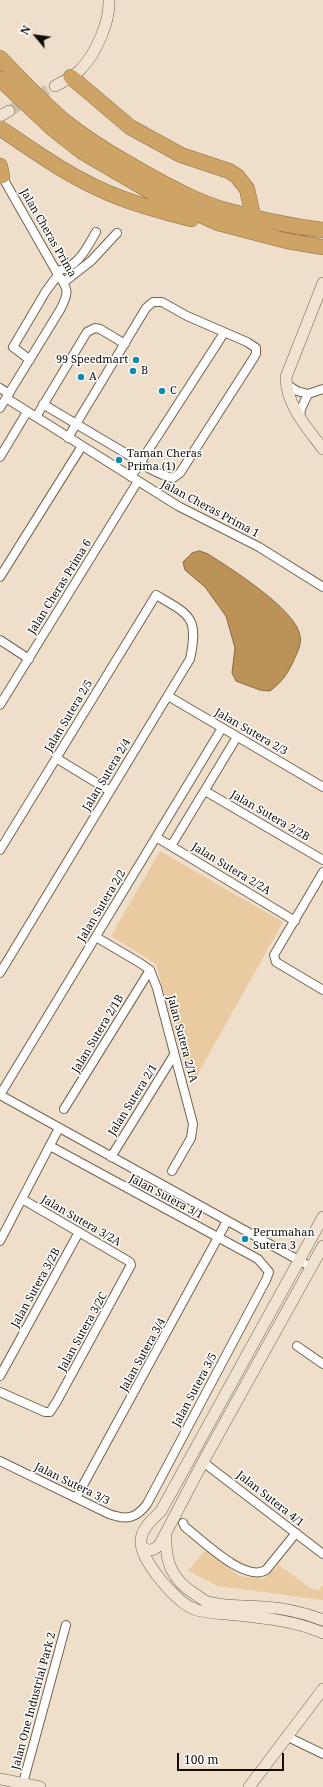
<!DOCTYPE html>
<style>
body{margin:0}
#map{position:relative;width:323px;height:1787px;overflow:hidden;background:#efdfca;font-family:"Noto Serif",serif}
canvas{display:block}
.north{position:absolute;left:16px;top:16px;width:40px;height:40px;-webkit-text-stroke:3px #fff;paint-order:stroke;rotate:299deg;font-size:11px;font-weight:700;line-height:16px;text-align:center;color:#120c06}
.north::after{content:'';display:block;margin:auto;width:14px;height:18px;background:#120c06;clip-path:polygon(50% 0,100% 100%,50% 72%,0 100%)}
.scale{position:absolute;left:177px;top:1753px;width:107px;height:18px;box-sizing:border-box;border:2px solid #120c06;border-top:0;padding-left:5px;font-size:12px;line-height:14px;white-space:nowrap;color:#120c06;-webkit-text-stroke:3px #fff;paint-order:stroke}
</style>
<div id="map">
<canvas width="323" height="1787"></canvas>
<div class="north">N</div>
<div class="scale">100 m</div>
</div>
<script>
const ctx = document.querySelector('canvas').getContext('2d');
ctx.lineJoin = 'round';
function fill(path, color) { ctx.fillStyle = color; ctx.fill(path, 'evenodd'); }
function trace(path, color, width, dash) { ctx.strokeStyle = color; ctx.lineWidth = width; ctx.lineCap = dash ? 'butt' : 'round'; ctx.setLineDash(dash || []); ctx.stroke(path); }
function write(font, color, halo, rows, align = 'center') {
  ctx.font = font + ' "Noto Serif",serif'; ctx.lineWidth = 3; ctx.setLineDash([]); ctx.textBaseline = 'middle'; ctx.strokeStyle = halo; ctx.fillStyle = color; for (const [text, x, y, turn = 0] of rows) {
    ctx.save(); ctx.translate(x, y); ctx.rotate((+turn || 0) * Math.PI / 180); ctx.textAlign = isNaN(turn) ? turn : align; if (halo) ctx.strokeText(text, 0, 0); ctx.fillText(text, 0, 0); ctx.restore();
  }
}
fill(new Path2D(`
 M160,851l123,71 -88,157 -9,-6 -30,-109 -45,-28z
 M208,1551l31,25 24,3 16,-14 31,23 9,2 4,-5v15l-105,-14 -30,-15 15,-19z`), '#eacaa0');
const water = new Path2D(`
 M200,551l8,3c22,14 89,56 92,82 2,8 -3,17 -6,24 -6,13 -12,22 -24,31l-10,-1 -24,-9 -4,-8 3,-25 -9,-32 -21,-29 -20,-17 -2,-8 9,-9z`);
fill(water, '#bb9257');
trace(water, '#886a3f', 1);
trace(new Path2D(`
 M9,111l46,-25`), '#cebfad', 11, [11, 5.5]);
const street = new Path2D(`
 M56,271c22,-3 30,-22 40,-39
 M64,282l27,-21 26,-28
 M30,360l-17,-13 33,-56 12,-16
 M286,384l11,7 11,3
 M0,388l9,6
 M6,398l172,108 81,41 64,40
 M43,404c26,16 52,31 79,47 16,10 32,23 51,27l7,-5 73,-114 3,-5v-6l-9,-6 -60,-26 -25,-14h-9l-7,6 -70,116 -8,14
 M0,408l60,-98c11,-21 7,-21 -4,-39l-56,-98
 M36,417l51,-85 8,-4 5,1 25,15
 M300,418l1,-9 7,-15 15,-5
 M0,457l27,-45
 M131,477l93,-144
 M0,577l82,-131
 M0,640l29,19
 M168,696l155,91
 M0,705l138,-224
 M222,728l-222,367 311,172
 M56,758l54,33
 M205,791l118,69
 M156,837l139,84
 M171,846l66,-109
 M0,850l156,-255c34,20 43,22 34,64l-190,314
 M323,872l-49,83 2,7 47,28
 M96,937l44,26 10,7 7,18 36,136 -2,14 -19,33
 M64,1109l86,-139
 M111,1157l63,-102
 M0,1241l59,-113
 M297,1346l26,18
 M0,1376l79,-144
 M0,1392l45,20h5l7,-11 74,-136 -1,-3 -108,-63
 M0,1461l109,53c17,6 27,5 38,-10l119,-224 3,-8 -11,-13 -208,-113
 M203,1462l120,92
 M76,1498l151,-277
 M183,1523l2,4c17,13 60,56 81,43l30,-37
 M288,1737l35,17
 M23,1783l43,-158`);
const secondary = new Path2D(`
 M55,86c9,-5 19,-9 26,-17 15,-16 29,-47 28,-69
 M0,116l9,-5
 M323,283l-37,94c0,28 22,52 37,72
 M323,1217l-162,294c-8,8 -20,18 -20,30 -1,19 35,61 53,68 13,5 29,4 43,6 29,3 58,6 86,18
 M166,1535c-1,27 6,45 29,59 4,3 9,7 13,8 18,5 37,3 55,5 20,1 42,6 60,13
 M142,1548c8,3 12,3 18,-4l43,-82 120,-216
 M0,1779l40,8
 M249,1787l74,-98`);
const highway = new Path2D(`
 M0,58c20,21 41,43 63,62 27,22 57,39 87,56 24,13 48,26 75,34 32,9 65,16 98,20
 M71,77l59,50 51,28 48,16 8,5 10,13 6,27
 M0,79l53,50 28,22 77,45 60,27 69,18 36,6
 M0,128c38,26 77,54 121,70 23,9 47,15 70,21
 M0,166l2,10`);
trace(street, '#716350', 10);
trace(secondary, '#716350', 12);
trace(highway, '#8c6e44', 16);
trace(street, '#fff', 8);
trace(secondary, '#f0e3d1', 11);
trace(highway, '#cea366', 15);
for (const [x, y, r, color] of [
 [136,360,4,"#1189ad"],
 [133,371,4,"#1189ad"],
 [81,377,4,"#1189ad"],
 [162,391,4,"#1189ad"],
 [119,460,4,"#1189ad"],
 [245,1239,4,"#1189ad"]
]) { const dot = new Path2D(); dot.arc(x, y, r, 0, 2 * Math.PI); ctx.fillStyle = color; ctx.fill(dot); trace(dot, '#fff', 1.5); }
write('11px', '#120c06', '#fff', [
 ["Jalan Cheras Prima",48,233,60],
 ["Jalan Cheras Prima 1",210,509,28],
 ["Jalan Cheras Prima 6",60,587,-58],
 ["Jalan Sutera 2/5",69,716,-59],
 ["Jalan Sutera 2/3",251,732,30],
 ["Jalan Sutera 2/4",107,775,-59],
 ["Jalan Sutera 2/2B",270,816,30],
 ["Jalan Sutera 2/2A",231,869,31],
 ["Jalan Sutera 2/2",102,906,-59],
 ["Jalan Sutera 2/1B",98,1034,-59],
 ["Jalan Sutera 2/1A",182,1039,75],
 ["Jalan Sutera 2/1",133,1100,-58],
 ["Jalan Sutera 3/1",166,1197,28],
 ["Jalan Sutera 3/2A",81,1221,30],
 ["Jalan Sutera 3/2B",36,1288,-61],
 ["Jalan Sutera 3/2C",83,1332,-61],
 ["Jalan Sutera 3/4",143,1355,-61],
 ["Jalan Sutera 3/5",195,1390,-62],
 ["Jalan Sutera 3/3",72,1484,26],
 ["Jalan Sutera 4/1",270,1499,38],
 ["Jalan One Industrial Park 2",34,1701,-75]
]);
write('11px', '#120c06', '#fff', [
 ["99 Speedmart",128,360,"right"],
 ["B",141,371],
 ["A",89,377],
 ["C",170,391],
 ["Taman Cheras",127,454],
 ["Prima (1)",127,467],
 ["Perumahan",253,1233],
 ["Sutera 3",253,1246]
], 'left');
</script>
